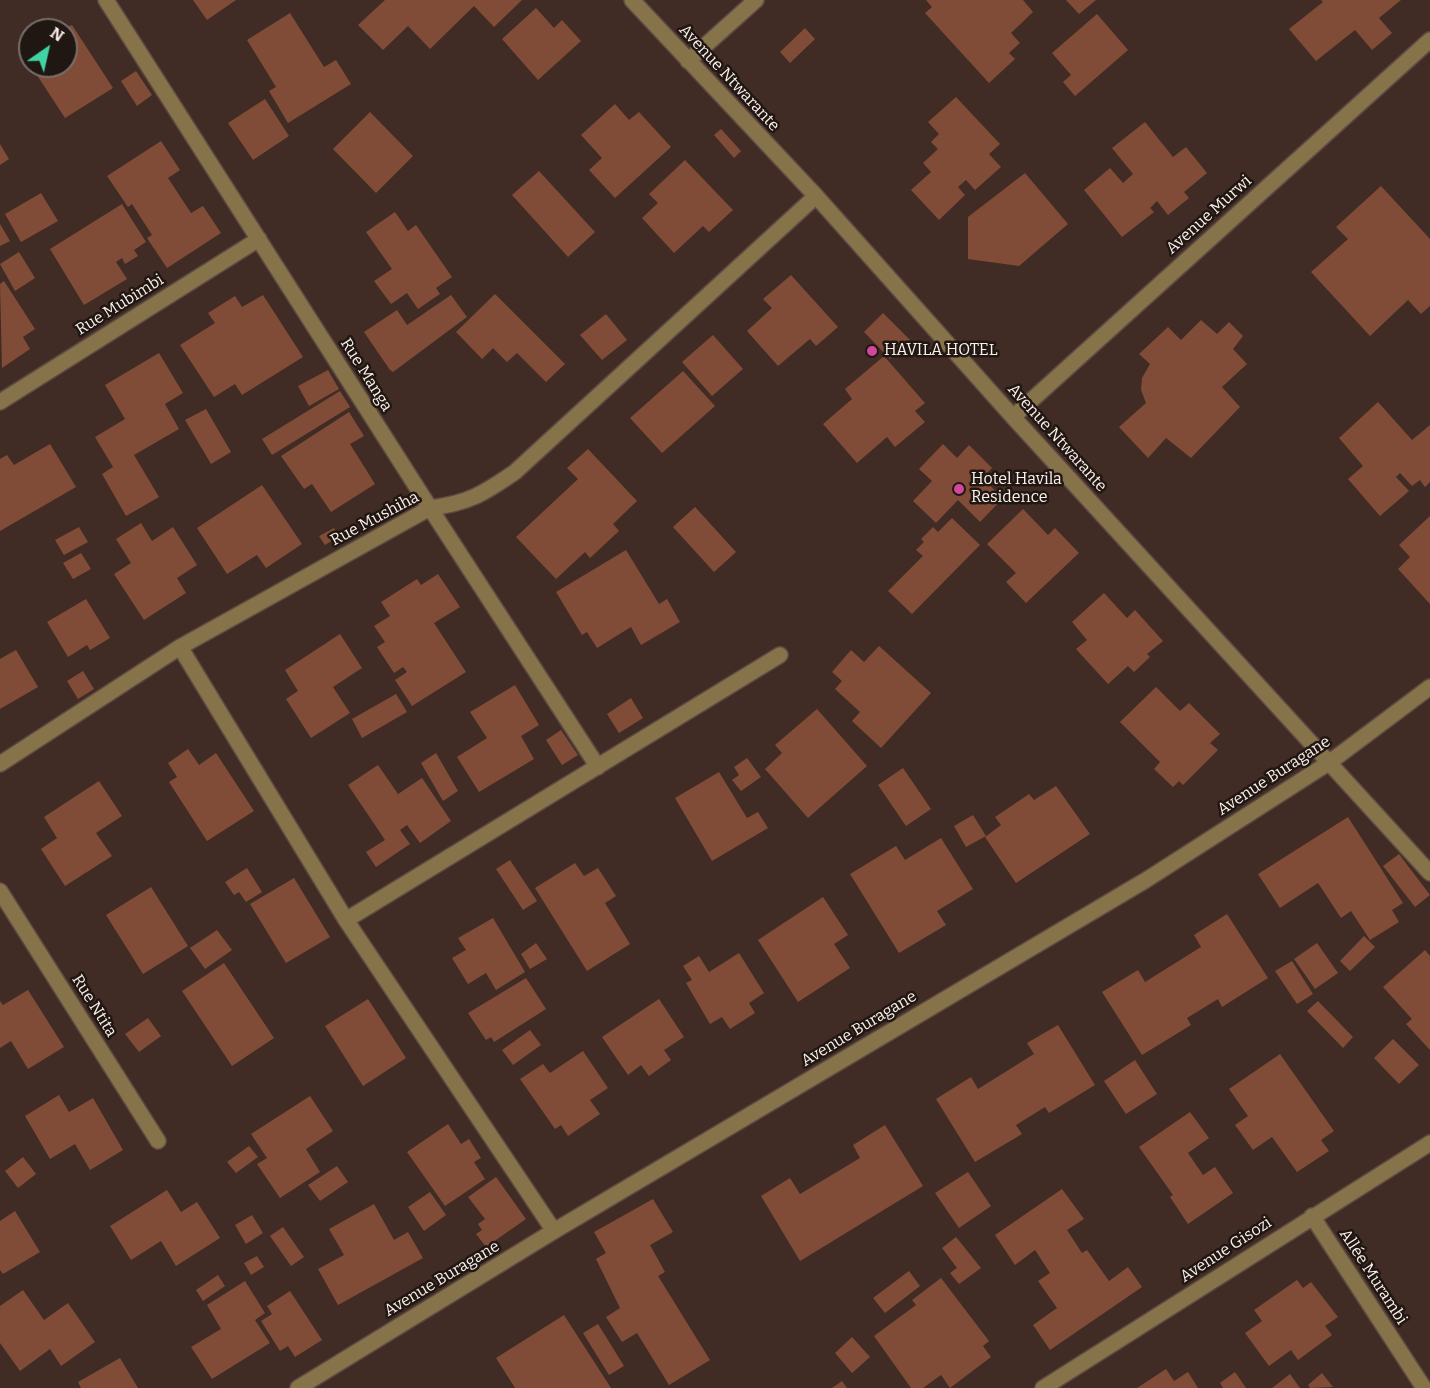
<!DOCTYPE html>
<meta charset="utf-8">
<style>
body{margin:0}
#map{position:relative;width:1430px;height:1388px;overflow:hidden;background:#402c24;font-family:Bitter,serif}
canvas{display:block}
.north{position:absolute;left:18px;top:18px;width:60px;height:60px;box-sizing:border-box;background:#201713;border:2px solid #786e69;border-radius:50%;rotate:34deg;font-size:16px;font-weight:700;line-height:24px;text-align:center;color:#fdf0ea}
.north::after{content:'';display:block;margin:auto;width:21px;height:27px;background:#40d4a2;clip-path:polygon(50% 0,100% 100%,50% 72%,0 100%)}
</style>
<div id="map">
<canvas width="1430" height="1388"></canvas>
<div class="north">N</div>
</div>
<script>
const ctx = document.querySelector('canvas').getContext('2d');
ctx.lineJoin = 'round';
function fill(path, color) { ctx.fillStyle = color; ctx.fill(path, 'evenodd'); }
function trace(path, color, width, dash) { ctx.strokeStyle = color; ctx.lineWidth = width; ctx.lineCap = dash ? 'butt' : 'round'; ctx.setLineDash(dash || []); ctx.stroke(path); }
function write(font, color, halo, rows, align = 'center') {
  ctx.font = font + ' Bitter,serif'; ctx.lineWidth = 5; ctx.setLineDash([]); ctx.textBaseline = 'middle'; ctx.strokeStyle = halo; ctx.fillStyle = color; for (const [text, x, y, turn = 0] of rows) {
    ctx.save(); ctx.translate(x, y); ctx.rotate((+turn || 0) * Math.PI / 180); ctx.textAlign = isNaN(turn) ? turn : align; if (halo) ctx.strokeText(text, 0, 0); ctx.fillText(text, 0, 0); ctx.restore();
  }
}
fill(new Path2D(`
 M193,0h43l-29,20z
 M385,0h137l-28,27 -20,-21 -44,43 -22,-23 -25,24 -25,-25z
 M926,0h97l10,12 -22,21 9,10 -11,10 6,6 -26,24 -64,-70 7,-6z
 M1066,0h30l-17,14z
 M1321,0h80l-22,18 13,15 -20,17 -17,-20 -39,31 -27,-32 34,-27z
 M536,8l18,20 8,-8 19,21 -43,39 -36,-41z
 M290,13l34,54 12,-7 15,24 -63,39 -19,-32 7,-4 -29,-47z
 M1097,14l31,36 -53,46 -12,-14 8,-7 -19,-22z
 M72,25l41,63 -48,30 -34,-52h35v-38z
 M805,28l10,11 -25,24 -10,-11z
 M30,51v14l-6,-10z
 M136,71l16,24 -15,11 -16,-25z
 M956,97l44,47 -11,10 12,13 -26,23 -9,-10 -8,7 7,8 -26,25 -28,-30 20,-18 -8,-9 15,-14 -7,-7 8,-8 -11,-12z
 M265,99l24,37 -36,24 -25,-37z
 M615,104l14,16 10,-8 32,35 -56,51 -26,-28 13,-12 -21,-23z
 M370,112l43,44 -37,37 -43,-44z
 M1145,122l28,35 13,-10 21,26 -23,19 5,6 -21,17 -11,-14 -7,7 4,4 -32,25 -38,-47 26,-22 13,15 10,-9 -21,-26z
 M721,129l20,22 -7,7 -20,-23z
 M161,141l19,29 -12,8 23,35 12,-7 18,27 -54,35 -20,-30 5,-3 -20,-31 -4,3 -21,-31z
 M0,144l9,15 -9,6z
 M685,160l48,50 -24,22 -6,-6 -29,27 -32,-35 16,-15 -9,-9z
 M539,171l56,61 -27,25 -56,-62z
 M1025,173l43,51 -49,42 -51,-7v-42z
 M1381,186l49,53v67l-9,8 -13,-14 -38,36 -59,-64 37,-33 -12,-12z
 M41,193l17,28 -37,21 -16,-28z
 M122,204l24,38 -12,8 4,6 -13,8 -3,-6 -6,4 11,17 -43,26 -34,-56z
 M395,212l13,19 8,-6 36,52 -16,11 4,6 -22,15 -11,-16 -16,11 -17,-23 18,-12 -26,-37z
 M0,224l10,17 -10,5z
 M19,252l16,26 -20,13 -15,-27z
 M791,275l47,52 -22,19 -6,-7 -32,27 -31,-35 25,-23 -9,-9z
 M4,281l31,48 -12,8 7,12 -28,19 -2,-84z
 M495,294l70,70 -19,18 -29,-29 -10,9 -14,-14 -11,11 -26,-27z
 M263,295l40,62 -61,38 -7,-11 -21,13 -34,-52 35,-22 -7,-10 27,-17 7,11z
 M451,295l16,22 -74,55 -3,-2 -26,-38 33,-22 10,15z
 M883,313l27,27 -20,19 -26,-27z
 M606,314l21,26 -25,20 -22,-25z
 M1201,320l16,14 12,-12 14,14 -10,13 14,15 -25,23 18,20 -49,51 -25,-20 -18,20 -29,-31 27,-24 -5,-13 1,-12 8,-14 -11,-10 29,-27 13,13z
 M713,335l30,34 -31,27 -30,-34z
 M159,353l24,40 -18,11 14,25 -45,26 25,42 -33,19 -24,-42 11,-7 -18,-30 30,-18 -20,-34z
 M884,356l41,47 -10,8 10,11 -30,25 -8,-10 -30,26 -34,-39 29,-25 -7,-10z
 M328,370l11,19 -30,17 -11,-20z
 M683,371l32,35 -53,47 -32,-35z
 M340,391l10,16 -78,48 -10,-16z
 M1378,402l34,38 18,-15v57l-5,5 -5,-7 -8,6 -12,-13 -4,4 13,14 -29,25 -32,-37 15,-13 -24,-28z
 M206,409l25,43 -20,12 -26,-44z
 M349,412l15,24 -14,8 25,40 -44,28 -19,-28 -8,5 -23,-33z
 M50,444l26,43 -76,44v-72l7,-4 7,10z
 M943,444l14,14 12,-13 23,23 -10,10 21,20 -23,24 -22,-22 -22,23 -23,-22 19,-20 -13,-12z
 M588,449l49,52 -24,23 6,7 -29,27 -5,-6 -29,27 -40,-42 62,-58 -11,-11z
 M262,485l40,59 -36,24 -9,-13 -30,19 -30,-46z
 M695,507l41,45 -22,20 -41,-45z
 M1023,509l25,26 7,-7 24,25 -53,50 -20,-21 10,-9 -29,-29z
 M1430,516v88l-32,-35 12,-12 -11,-12z
 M952,518l28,27 -68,69 -24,-23 35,-35 -7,-6 8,-8 -3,-3 12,-12 5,5z
 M141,523l11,18 21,-14 24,38 -20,13 9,15 -42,27 -30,-46 17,-11 -15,-24z
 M79,527l9,15 -24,13 -9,-15z
 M334,528l5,8 -14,9 -6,-9z
 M626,550l33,54 8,-5 13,23 -39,23 -10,-18 -34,21 -10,-16 -5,3 -26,-43z
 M81,553l10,16 -18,10 -10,-16z
 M438,574l22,33 -26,16 32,49 -54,34 -17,-26 12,-8 -4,-5 -9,6 -17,-26 8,-5 -11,-16 16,-10 -9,-14 36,-23 4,6z
 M1104,593l23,25 8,-8 28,31 -16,13 3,3 -16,15 -6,-6 -20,18 -32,-35 11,-9 -15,-18z
 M86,599l24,39 -20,12 -3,-5 -19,12 -21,-35z
 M340,634l22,34 -29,19 17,26 -39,25 -25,-39 12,-8 -13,-21z
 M879,646l52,47 -50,55 -29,-27 8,-9 -25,-23 7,-8 -10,-9 19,-22 13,12z
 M16,650l22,37 -38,22v-50z
 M83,671l11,18 -16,10 -11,-18z
 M515,685l24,40 -18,11 13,23 -55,33 -22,-35 30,-19 -17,-26z
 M1156,687l24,24 9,-8 31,31 -10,9 8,7 -35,35 -4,-4 -6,6 -19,-18 6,-7 -40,-40z
 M396,694l11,18 -45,26 -10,-19z
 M631,698l12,20 -24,15 -12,-19z
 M817,709l50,57 -59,52 -43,-49 17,-16 -7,-8z
 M561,730l17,25 -16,10 -16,-25z
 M188,749l11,16 17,-12 38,58 -47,30 -38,-59 8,-5 -9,-14z
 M436,753l22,38 -15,10 -22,-38z
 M747,758l14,19 -20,14 -9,-11 7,-5 -5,-8z
 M378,765l20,29 24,-16 29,43 -31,22 -13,-18 -7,5 10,14 -34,23 -10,-15 19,-12 -37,-55z
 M903,768l28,41 -25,17 -28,-41z
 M719,772l28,46 11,-6 10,16 -56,33 -37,-63z
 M99,781l23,35 -26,17 16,23 -47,30 -24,-37 16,-11 -13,-21z
 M1056,786l34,48 -74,49 -31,-46 16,-12 -6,-8 34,-23 5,6z
 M973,815l13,21 -20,11 -12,-21z
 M1348,817l55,86 -11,7 7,12 -29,18 -19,-29 -10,7 -23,-35 -38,25 -22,-34z
 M941,838l32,51 -36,22 9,14 -47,28 -49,-79 46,-28 9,14z
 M1399,854l31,41 -15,12 -32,-41z
 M510,860l27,41 -14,9 -27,-41z
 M575,863l9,13 14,-8 18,28 -11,7 25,41 -43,27 -52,-83z
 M247,868l15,24 -16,10 -7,-10 -5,3 -9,-13z
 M294,878l36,59 -44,26 -36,-59z
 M151,887l37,59 -45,28 -37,-59z
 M823,897l25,38 -14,9 16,24 -52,34 -40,-62z
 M1227,914l41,64 -46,29 -4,-8 -31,19 4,7 -49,30 -40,-63 36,-22 7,12 56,-35 -7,-12z
 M493,918l32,54 -29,18 -10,-17 -18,11 -16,-26 14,-8 -8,-12z
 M217,930l15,20 -27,19 -15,-21z
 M1364,936l11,11 -25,24 -10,-10z
 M536,943l11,16 -17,10 -9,-15z
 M1317,943l21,30 -23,16 -21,-30z
 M1425,950l5,6v94l-24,-26 6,-5 -29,-32z
 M739,953l25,40 -15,10 6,10 -25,16 -8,-12 -12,7 -24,-41 6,-3 -9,-14 16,-10 10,16z
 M1292,961l21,33 -16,10 -22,-33z
 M224,963l50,75 -42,28 -50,-75z
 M526,978l20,31 -52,33 -3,-5 -5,3 -18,-27z
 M28,990l36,57 -36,22 -17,-28 -11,7v-47l3,4z
 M368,999l38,59 -43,28 -38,-60z
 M659,999l25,38 -20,13 7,10 -22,16 -8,-11 -13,10 -26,-38z
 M1318,1001l35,36 -10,11 -36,-37z
 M148,1018l13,18 -22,16 -14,-18z
 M1058,1025l37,60 -46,28 -4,-6 -29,18 6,9 -47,28 -39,-63 35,-22 7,12 56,-35 -7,-11z
 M530,1030l11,15 -28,20 -11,-15z
 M1393,1039l26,26 -20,19 -25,-26z
 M583,1051l25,37 -18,12 10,14 -32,22 -7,-11 -6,4 -35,-50 23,-15 7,9z
 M1280,1054l54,77 -13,9 8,11 -32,21 -25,-35 -19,13 -18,-25 13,-9 -19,-27z
 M1135,1060l22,34 -31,20 -22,-33z
 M59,1095l10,17 24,-14 30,52 -33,20 -15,-26 -25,15 -25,-43z
 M310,1096l23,35 -27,18 14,23 -40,26 -23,-34 10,-6 -16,-24z
 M1190,1112l19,26 -21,15 15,22 12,-8 18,26 -45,31 -18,-27 3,-2 -34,-48z
 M448,1124l13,20 8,-5 12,19 -7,4 11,17 -40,27 -38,-54z
 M885,1125l38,61 -123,75 -39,-65 29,-18 10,16 60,-36 -7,-13z
 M249,1146l9,11 -22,16 -9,-11z
 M23,1157l13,17 -18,14 -13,-17z
 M337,1166l11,16 -28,19 -12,-16z
 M968,1172l23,34 -32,22 -24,-35z
 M496,1177l30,42 -40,28 -10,-13 6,-4 -4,-6 7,-5 -17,-22z
 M1062,1189l22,30 -17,11 15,23 5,-3 22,31 19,-14 14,20 -92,63 -17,-25 24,-17 -19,-27 12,-8 -15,-23 -20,15 -20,-30z
 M167,1190l14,22 16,-10 23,36 -44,28 -15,-25 -30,19 -21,-34z
 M430,1192l16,23 -22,16 -16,-24z
 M653,1199l20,33 -23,13 15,27 -7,4 52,84 -41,25 -32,-52 -15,9 -16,-25 14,-9 -24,-49 10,-6 -12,-21z
 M374,1204l20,36 14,-8 15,26 -85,47 -20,-36 26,-14 -15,-26z
 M15,1211l25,41 -37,22 -3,-4v-49z
 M252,1215l11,18 -17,11 -11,-19z
 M283,1227l21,30 -13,9 -21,-30z
 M956,1237l25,31 -22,16 -9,-11 7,-5 -15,-20z
 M257,1256l7,11 -13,8 -7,-12z
 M909,1271l11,15 -35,27 -12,-15z
 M218,1275l7,11 -22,15 -7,-11z
 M941,1278l48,63 -6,5 8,11 -41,31 -9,-13 -18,13h-12l-37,-52 42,-31 -4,-5z
 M1297,1280l6,8 8,-6 27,35 -13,9 7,9 -34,25 -7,-10 -22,16 -24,-33 17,-12 -8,-11z
 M245,1281l20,32 -10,7 15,23 -58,36 -21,-32 30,-18 -14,-24z
 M23,1290l21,30 24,-17 27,39 -34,24 -11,-17 -30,22 -20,-28v-37z
 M290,1291l32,49 -27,17 -7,-11 -8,5 -19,-30 11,-7 -5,-8z
 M564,1315l47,73h-96l-19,-30z
 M598,1324l26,42 -15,9 -26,-42z
 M852,1337l18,20 -18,16 -17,-20z
 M120,1358l18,30h-57l-3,-6z
 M1166,1369l8,12 14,-9 10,16h-61z
 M1235,1372l11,16h-23l-3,-5z
 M1322,1373l11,14 -23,1 -2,-3z
 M1290,1374l10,14h-28z
 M842,1381l5,7h-15z`), '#804c37');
const minor = new Path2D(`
 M106,0l324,508 168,259
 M632,0l184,196 197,221 417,456
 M688,61l68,-61
 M0,402l259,-163
 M1013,417l417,-377
 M180,647l166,273 208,311
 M0,764l180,-117 250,-139c39,-5 53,-14 85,-36l301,-276
 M0,891l158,250
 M346,920l434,-265
 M1312,1216l112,172
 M298,1388l256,-157 592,-351 184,-118 100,-75
 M1043,1388l387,-245`);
trace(minor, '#5e4b44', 18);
trace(minor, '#86734a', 15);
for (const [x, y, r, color] of [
 [872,351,6,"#d1479c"],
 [959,489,6,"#d1479c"]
]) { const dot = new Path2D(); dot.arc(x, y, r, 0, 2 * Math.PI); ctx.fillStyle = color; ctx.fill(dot); trace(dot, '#201713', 2); }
write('16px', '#fdf0ea', '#201713', [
 ["Avenue Ntwarante",729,78,47],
 ["Avenue Murwi",1209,215,-42],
 ["Rue Mubimbi",120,305,-32],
 ["Rue Manga",366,375,58],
 ["Avenue Ntwarante",1057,438,48],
 ["Rue Mushiha",375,519,-28],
 ["Avenue Buragane",1274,776,-33],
 ["Rue Ntita",94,1006,58],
 ["Avenue Buragane",859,1029,-31],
 ["Avenue Gisozi",1226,1250,-33],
 ["Allée Murambi",1373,1277,57],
 ["Avenue Buragane",442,1279,-31]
]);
write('16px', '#fdf0ea', '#201713', [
 ["HAVILA HOTEL",884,351],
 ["Hotel Havila",971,480],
 ["Residence",971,498]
], 'left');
</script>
